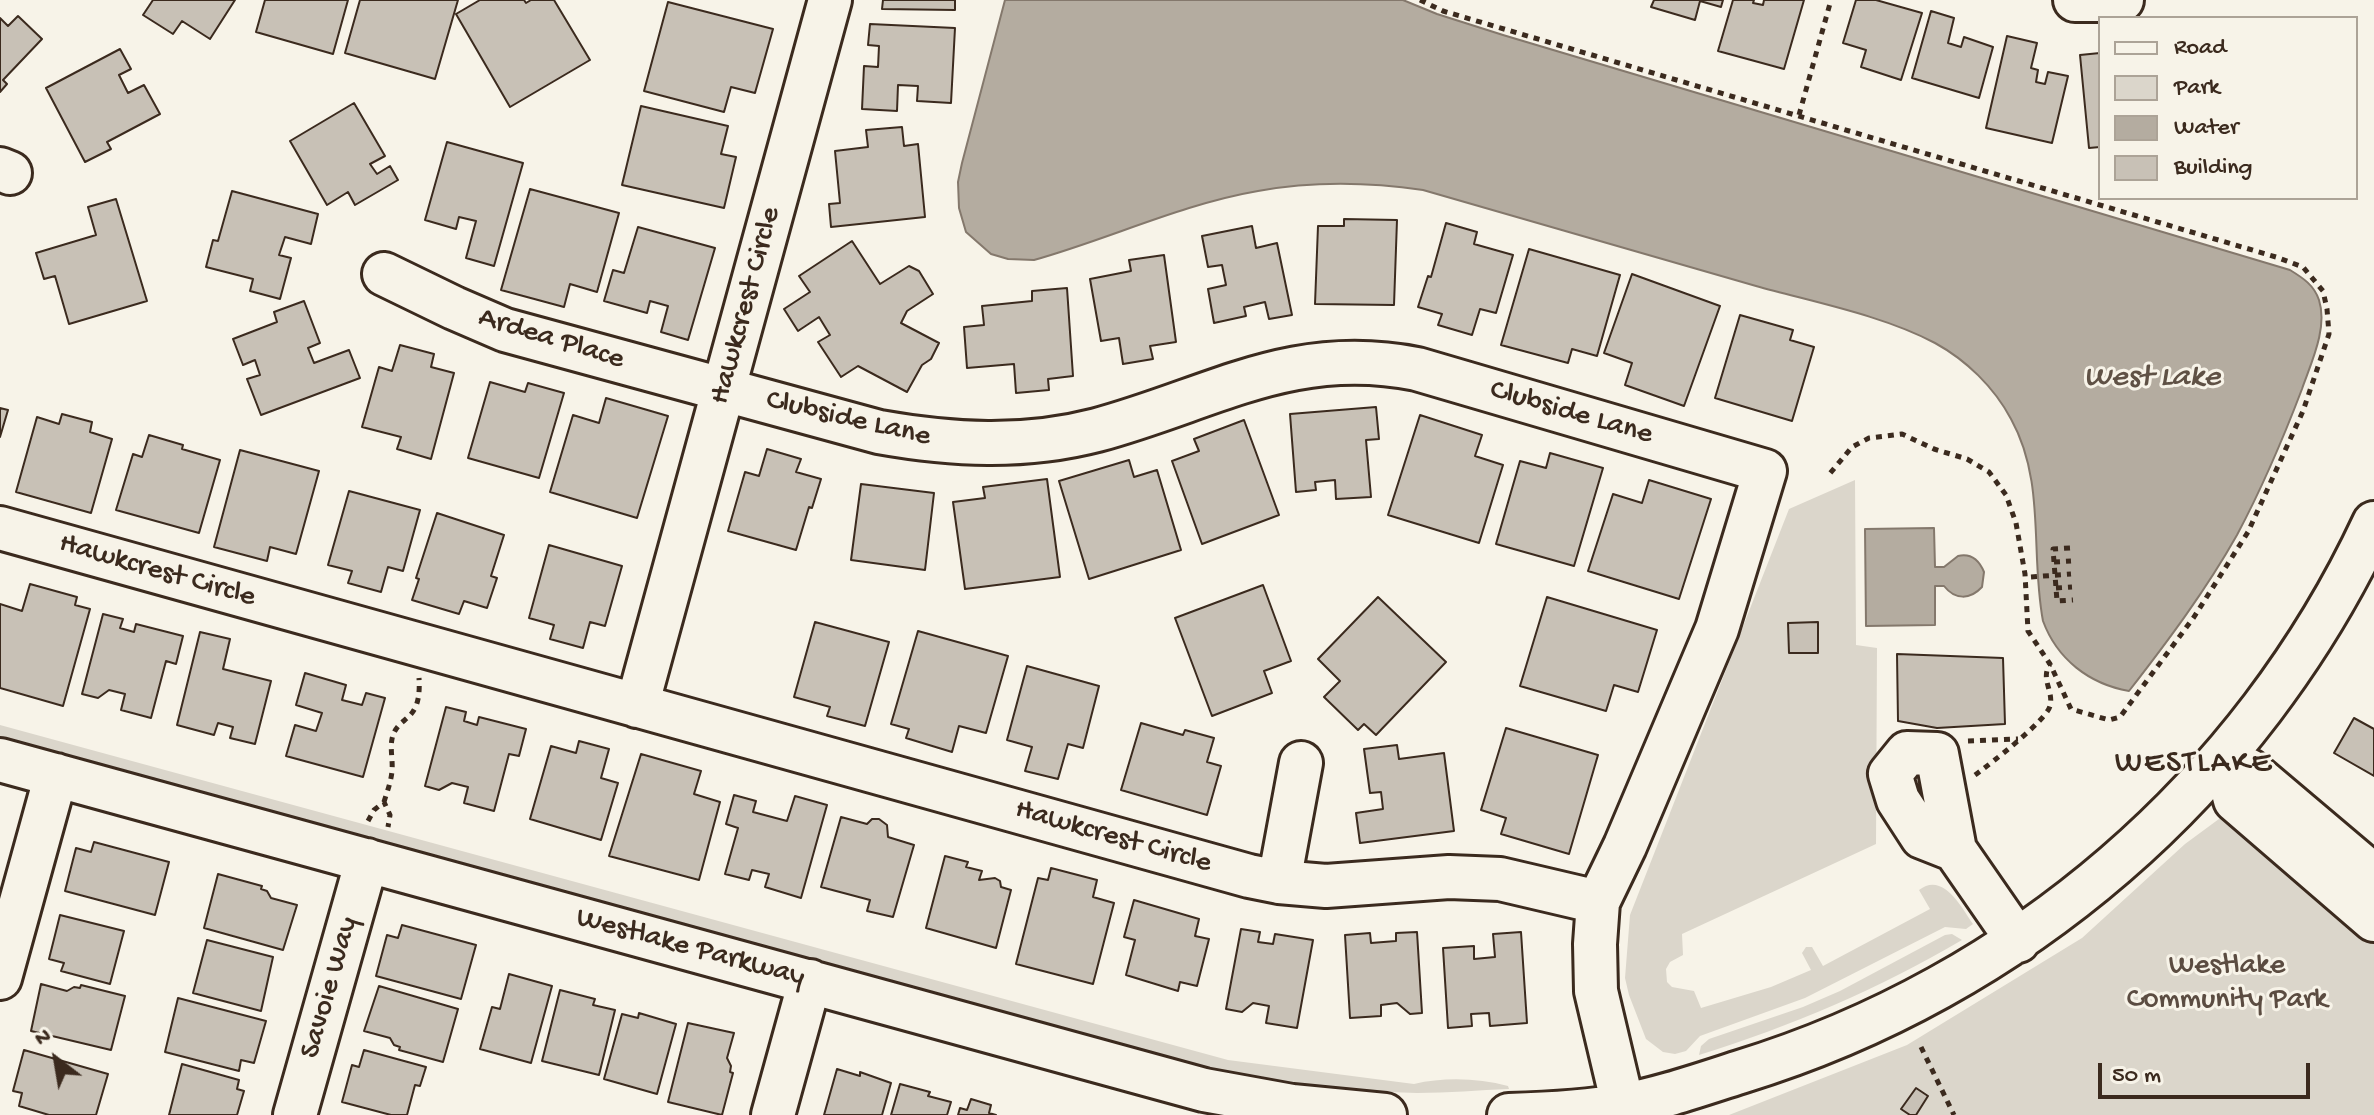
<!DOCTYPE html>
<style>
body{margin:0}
#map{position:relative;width:2374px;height:1115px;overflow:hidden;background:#f7f3e8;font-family:"Gochi Hand",sans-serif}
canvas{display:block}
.legend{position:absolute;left:2098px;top:16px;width:260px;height:184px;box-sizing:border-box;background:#f7f3e8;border:2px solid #aca397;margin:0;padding:10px 14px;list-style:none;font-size:24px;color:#3b2a1e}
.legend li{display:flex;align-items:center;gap:16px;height:40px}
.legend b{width:40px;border:2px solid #aca397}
.north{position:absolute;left:16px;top:1019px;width:80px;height:80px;-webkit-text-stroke:6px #f7f3e8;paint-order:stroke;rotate:329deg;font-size:22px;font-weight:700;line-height:32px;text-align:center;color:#3b2a1e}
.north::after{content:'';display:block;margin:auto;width:28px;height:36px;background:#3b2a1e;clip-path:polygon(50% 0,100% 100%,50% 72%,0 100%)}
.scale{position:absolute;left:2098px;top:1063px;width:212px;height:36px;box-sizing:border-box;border:4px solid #3b2a1e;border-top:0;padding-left:10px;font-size:24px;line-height:28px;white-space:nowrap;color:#3b2a1e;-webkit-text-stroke:6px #f7f3e8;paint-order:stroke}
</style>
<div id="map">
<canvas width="2374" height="1115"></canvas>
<ul class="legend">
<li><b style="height:10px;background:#f7f3e8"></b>Road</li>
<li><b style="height:22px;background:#dbd6cb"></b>Park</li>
<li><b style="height:22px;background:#b4aca0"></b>Water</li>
<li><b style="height:22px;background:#c8c1b6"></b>Building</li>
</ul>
<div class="north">N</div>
<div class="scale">50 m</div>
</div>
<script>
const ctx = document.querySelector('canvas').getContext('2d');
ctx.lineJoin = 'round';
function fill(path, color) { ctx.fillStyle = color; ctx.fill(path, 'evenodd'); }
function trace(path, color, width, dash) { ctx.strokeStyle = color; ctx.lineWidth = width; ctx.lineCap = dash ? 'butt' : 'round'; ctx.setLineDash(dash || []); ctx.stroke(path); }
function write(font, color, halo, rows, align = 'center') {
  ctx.font = font + ' "Gochi Hand",sans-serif'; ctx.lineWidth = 6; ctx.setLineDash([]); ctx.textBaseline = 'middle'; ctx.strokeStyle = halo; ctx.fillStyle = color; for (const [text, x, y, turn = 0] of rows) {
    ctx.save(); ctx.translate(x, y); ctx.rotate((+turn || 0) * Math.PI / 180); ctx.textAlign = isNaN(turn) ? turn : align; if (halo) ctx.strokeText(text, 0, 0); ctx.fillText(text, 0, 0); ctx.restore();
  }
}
fill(new Path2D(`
 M1855,480l1,165 21,3 -1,196 -194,90 1,21 -13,7 -4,7 1,13 5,5 22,4 7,17 70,-21 40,-17 -9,-17 4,-6h6l11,19 107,-57 -11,-19c24,-19 43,18 54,34l-7,5 -21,-2 -140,71 -105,38 -14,15 -11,3 -12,-2 -17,-13 -17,-44 -4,-17 5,-63 159,-406z
 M0,725l1228,335 186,24c30,-7 64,-6 94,2l1,3c-30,1 -61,4 -92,4 -75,-1 -150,-13 -224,-29l-1193,-326z
 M2223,816l151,117v182h-645l178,-70 175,-107 103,-94z
 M1952,934l10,6c-83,49 -170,86 -263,115l2,-9 8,-7 94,-32 37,-16 105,-56z`), '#dbd6cb');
const water = new Path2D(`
 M1005,0h398l34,14 66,21 787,235c13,8 24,15 29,30 9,28 -8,63 -17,89 -19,50 -40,99 -65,146 -31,55 -69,106 -108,156 -40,-7 -72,-32 -86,-70 -13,-68 3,-139 -32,-202 -17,-32 -45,-59 -76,-76 -53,-28 -122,-41 -179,-57 -111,-32 -222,-64 -333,-96 -55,-8 -110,-9 -165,1 -76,13 -149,48 -224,69l-26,-1 -17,-5 -25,-22 -7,-24 -1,-26 4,-19z
 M1934,528l1,39h9l14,-11c13,-3 21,4 26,16l-2,15c-12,13 -27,13 -38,-1h-9v39l-69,1 -1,-97z`);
fill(water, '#b4aca0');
trace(water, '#84786c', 2);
const building = new Path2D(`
 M153,0h82l-25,39 -28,-18 -9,13 -30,-19z
 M265,0h83l-15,54 -77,-22z
 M360,0h98l-23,79 -90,-26z
 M480,0h44l2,3 5,-3h23l36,60 -80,47 -54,-93z
 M883,0h72v10l-73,-1z
 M1654,0h69l-2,7 -21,-6 -5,19 -44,-13z
 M1733,0h21l-1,3 10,2 1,-5h40l-20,69 -66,-18z
 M1856,0h20l46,13 -21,67 -40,-13 5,-17 -23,-7z
 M668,2l105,27 -18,64 -24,-6 -7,25 -80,-21z
 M1931,11l23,7 -6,25 13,4 3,-10 29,10 -14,51 -67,-20z
 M18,16l24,23 -39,41 4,4 -7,8v-74l8,8z
 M870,24l85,4 -4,75 -34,-2 1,-15 -20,-1 -1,26 -35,-2 2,-43 14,1 1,-21 -11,-1z
 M2007,36l30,7 -6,25 7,2 -2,12 9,2 3,-12 20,4 -16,67 -66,-15z
 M120,49l11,20 -12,6 9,18 16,-8 16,29 -53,28 4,7 -26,13 -39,-74z
 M2100,53v94l-11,1 -9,-93z
 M354,103l31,53 -15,8 7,10 13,-8 8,14 -43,25 -7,-13 -21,13 -37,-64z
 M641,106l87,20 -7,28 15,3 -12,51 -102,-23z
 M902,127l2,19 14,-2 7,73 -94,10 -2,-23 11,-1 -5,-52 33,-4 -2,-17z
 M447,142l76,21 -29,103 -28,-8 10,-37 -17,-4 -3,12 -31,-9z
 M530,189l89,24 -22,79 -27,-8 -6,23 -63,-17z
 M232,191l86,23 -7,30 -26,-7 -6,18 12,3 -11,41 -30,-8 3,-12 -47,-12 7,-27 5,1z
 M116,199l31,102 -78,23 -14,-48 -11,3 -8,-26 60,-18 -8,-28z
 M1344,219l53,1 -3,85 -79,-1 3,-78h26z
 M1446,223l31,9 -3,12 39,11 -17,58 -16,-4 -8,26 -34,-10 4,-11 -24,-7 10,-31 3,1z
 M1252,226l4,22 21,-5 15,72 -23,4 -4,-17 -21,5 2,9 -32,7 -6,-34 18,-4 -4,-20 -14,2 -6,-31z
 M638,227l77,21 -27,92 -27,-8 7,-26 -18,-5 -3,12 -43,-12 9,-31 11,3z
 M852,241l28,43 29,-18 10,5 14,23 -26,17 -6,12 38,20 -8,16 -9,6 -15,27 -49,-26 -17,11 -23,-35 12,-7 -11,-18 -21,14 -14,-22 26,-17 -11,-16z
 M1529,249l91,26 -23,81 -25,-7 -4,14 -67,-18z
 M1164,255l12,87 -26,4 3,13 -30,5 -4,-26 -18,3 -11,-62 41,-8 -2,-11z
 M1632,274l88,32 -36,100 -59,-21 7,-22 -28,-10z
 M1067,288l6,88 -25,3 1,11 -33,3 -2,-29 -47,4 -3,-41 20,-2 -2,-19 50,-5v-10z
 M304,301l16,42 -12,5 6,15 35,-13 11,28 -99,37 -14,-36 13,-4 -5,-15 -12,5 -10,-26 44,-17 -3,-10z
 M1740,315l53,15 -3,10 24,7 -22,74 -77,-23z
 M400,345l34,9 -3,13 23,6 -23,86 -34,-10 4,-12 -39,-10 17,-60 13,4z
 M490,382l35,10 3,-9 36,10 -25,85 -71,-20z
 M606,398l62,18 -31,102 -87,-26 23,-77 26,8z
 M1376,407l3,32 -13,1 5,57 -35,2 -1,-19 -20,2 1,8 -20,2 -6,-78z
 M0,408l8,2 -8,27z
 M62,414l30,8 -2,10 22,7 -21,74 -75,-21 21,-75 22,7z
 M1420,415l62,20 -7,21 28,9 -24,78 -91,-28z
 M1244,420l35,95 -77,29 -30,-83 27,-10 -5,-12z
 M149,435l34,10 -1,4 38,11 -21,73 -83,-23 17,-56 9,3z
 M767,449l34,10 -5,13 25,7 -9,29 -3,-1 -13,43 -68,-19 17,-59 14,4z
 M240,450l79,21 -23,83 -26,-7 -3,14 -53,-14z
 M1550,453l53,15 -29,98 -78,-22 24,-83 26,7z
 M1129,460l5,17 23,-7 24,80 -92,29 -30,-98z
 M1047,479l13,98 -95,12 -12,-87 32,-4 -2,-11z
 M1649,480l62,19 -32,100 -91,-28 25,-77 29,9z
 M861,484l73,9 -9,77 -74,-10z
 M349,491l71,19 -17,61 -15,-4 -7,25 -33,-9 4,-12 -24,-6z
 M437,513l67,22 -13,41 6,2 -10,30 -23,-7 -5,13 -47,-14 7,-21 -3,-1z
 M549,545l73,21 -17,60 -15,-4 -7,26 -33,-9 4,-14 -25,-7z
 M30,584l47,13 -2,8 15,4 -27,97 -63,-18v-84l22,7z
 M1263,585l28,76 -27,10 8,22 -60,23 -37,-98z
 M1378,597l68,65 -70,73 -12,-11 -6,6 -34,-33 16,-16 -22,-22z
 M1547,597l110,33 -19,62 -24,-7 -8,26 -86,-25z
 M103,614l20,5 -3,9 14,4 2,-8 47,12 -7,28 -10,-3 -15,57 -30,-8 4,-16 -16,-4 -11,8 -16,-4z
 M815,622l74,20 -24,84 -38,-10 3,-9 -36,-10z
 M1818,622v31h-29l-1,-30z
 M918,631l90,25 -22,77 -27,-7 -7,26 -46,-14 3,-9 -18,-5z
 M200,632l30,7 -7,30 48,12 -16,63 -25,-6 3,-11 -15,-4 -4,12 -37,-10z
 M1897,654l106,4 2,66 -68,4 -39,-7z
 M1027,666l72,20 -16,62 -15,-4 -10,35 -33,-8 7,-24 -25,-7z
 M305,673l41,12 -4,15 20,5 4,-12 19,5 -22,79 -77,-21 9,-31 21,6 6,-18 -26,-8z
 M446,707l20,5 -2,9 13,4 2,-8 47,12 -7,27 -10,-2 -15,57 -30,-8 4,-16 -16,-4 -13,7 -14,-4z
 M2354,718l20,11v47l-40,-23z
 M1141,723l42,12 2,-5 29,8 -7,24 14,4 -14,49 -86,-25z
 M1506,728l92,27 -29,99 -68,-20 5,-16 -25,-8z
 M579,741l30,8 -8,29 17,5 -17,57 -71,-21 21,-73 25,7z
 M1397,745l2,14 45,-6 10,78 -94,12 -4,-30 27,-4 -2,-17 -11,1 -6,-44z
 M641,754l60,17 -7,23 26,8 -21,78 -90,-24z
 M734,795l22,6 -3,11 34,9 8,-25 32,9 -26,93 -36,-11 4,-13 -17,-4 -3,10 -24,-6 13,-46 -12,-4z
 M841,817l26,7 5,-5h7l8,6 1,12 26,8 -21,72 -26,-6 3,-11 -49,-13z
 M94,842l75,20 -14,53 -90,-24 11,-43 15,4z
 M945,856l23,6 -2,5 16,4 -3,9 16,-2 5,3 1,6 10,3 -15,58 -70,-20z
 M1051,868l46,12 -4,17 21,6 -21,81 -77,-20 22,-86 10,2z
 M218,874l44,12 -1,3 6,2 4,7 26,7 -14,45 -79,-22z
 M1134,900l65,19 -4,17 14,3 -12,47 -17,-4 -2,9 -52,-16 9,-35 -11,-3z
 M60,915l64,16 -14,53 -49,-13 3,-8 -15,-4z
 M402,925l74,20 -15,54 -85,-23 11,-41 11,3z
 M1241,929l19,3 -2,10 15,2 2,-10 38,6 -16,88 -31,-5 3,-17 -16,-3 -11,9 -16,-3z
 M1417,932l5,81 -12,1 -13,-11 -16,2v11l-31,2 -5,-83 25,-2 1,10 25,-2v-8z
 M1521,932l6,91 -37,3 -1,-13 -18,1 1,12 -24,2 -5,-80 31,-2v13l21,-2 -2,-23z
 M207,940l66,17 -12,54 -68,-18z
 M509,974l43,12 -21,77 -51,-14 12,-42 8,2z
 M41,984l26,7 7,-4 6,1 1,-3 44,11 -14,54 -80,-19z
 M379,986l79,23 -15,53 -44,-12 1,-3 -6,-2 -4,-7 -26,-7z
 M560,990l35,9 -2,6 22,5 -16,65 -57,-14z
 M178,998l88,23 -12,42 -13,-3 -2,11 -74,-19z
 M639,1013l37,11 -19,70 -53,-15 18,-65 16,4z
 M688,1023l46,10 -7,25 4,8 -1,6 3,1 -11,42 -54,-13z
 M24,1050l84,24 -12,41h-47l-30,-9 3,-13 -9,-2z
 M364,1050l62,17 -6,19 -5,-1 -8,30h-16l-49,-13 10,-37 7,2z
 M182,1064l57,16 -2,9 7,2 -7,24h-68z
 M837,1069l23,7v-4l31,11 -9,32h-58z
 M900,1084l30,8 -2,4 23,6 -4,13h-56z
 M1916,1088l12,8 -12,19h-6l-9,-6z
 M971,1099l20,6 -2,8 7,2h-38l2,-7 7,2z`);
fill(building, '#c8c1b6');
trace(building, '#3b2a1e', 2);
const minor = new Path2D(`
 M2075,0h47
 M0,169l10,4
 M384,274l70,34 51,22 374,102c73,13 145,17 218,-2 115,-31 195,-86 320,-61l348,102 -48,158 -92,217 -27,56 -3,42 1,47 27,114
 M0,528l1249,348 30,6 47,4 123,-9 51,2 98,23
 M637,706l193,-706
 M2224,758l11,42 139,120
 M2224,758l26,13 124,105
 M0,760l1204,330 88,16 93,9
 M1955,850l-33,-13 -24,-37 -8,-26 17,-21 30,1 18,96 63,91
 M1279,882l22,-119
 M0,978l56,-203
 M295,1115l72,-255
 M773,1115l37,-134
 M1509,1115c37,-1 78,-3 115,-10 39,-7 78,-21 116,-33 278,-85 511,-285 634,-549`);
trace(minor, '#3b2a1e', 48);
trace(new Path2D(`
 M1420,0l23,11 833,246 27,10 20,24 4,18 2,25 -26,77 -55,121 -54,85 -74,100 -11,3 -38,-11 -21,-45 -22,-33 -3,-57 -9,-51 -10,-28 -17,-23 -22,-13 -33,-10 -32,-15 -33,4 -17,9 -25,30
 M1799,115l32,-115
 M2070,548l-17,1 4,52 16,-1
 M2054,562l17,-1
 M2031,577l40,-3
 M2056,588l16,-1
 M1968,741l50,-2
 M1975,775c14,-10 72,-55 75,-69 4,-15 -10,-27 0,-42
 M384,802c3,-10 7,-20 8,-31 1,-10 -2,-22 0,-32 5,-25 30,-14 27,-61
 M368,821l6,-11 10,-8 6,13 -2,12
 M1921,1047l33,68`), '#3b2a1e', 5, [6, 6]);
trace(minor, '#f7f3e8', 42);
write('30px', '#3b2a1e', '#f7f3e8', [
 ["Hawkcrest Circle",747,306,-75],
 ["Ardea Place",551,340,17],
 ["Clubside Lane",1571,414,16],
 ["Clubside Lane",848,420,13],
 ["Hawkcrest Circle",157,572,16],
 ["Hawkcrest Circle",1113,838,16],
 ["Westlake Parkway",690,949,15],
 ["Savoie Way",331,988,-74]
]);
write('30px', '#5b4c41', '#f7f3e8', [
 ["Westlake",2227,967],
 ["Community Park",2227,1001]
]);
write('italic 32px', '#5f5145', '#f7f3e8', [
 ["West Lake",2152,379]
]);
ctx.letterSpacing = '2px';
write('32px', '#3b2a1e', '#f7f3e8', [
 ["WESTLAKE",2194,765]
]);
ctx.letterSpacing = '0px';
</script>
